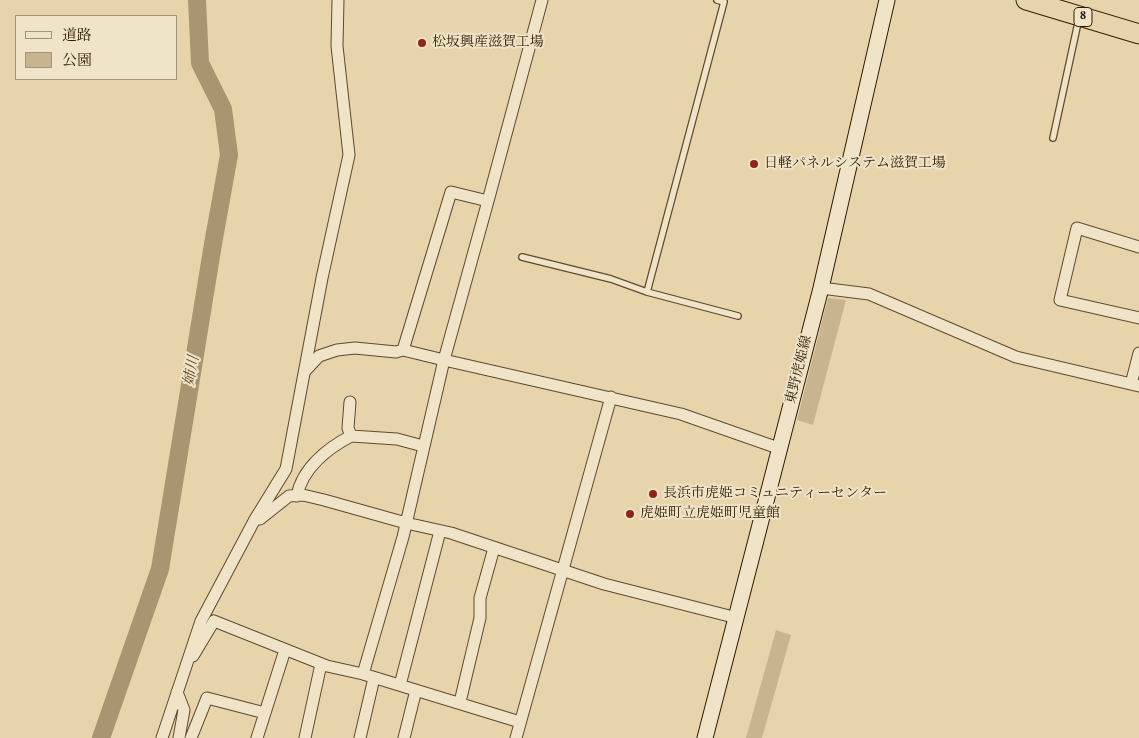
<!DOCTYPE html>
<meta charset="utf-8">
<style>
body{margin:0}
#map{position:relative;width:1139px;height:738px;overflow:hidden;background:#e7d4ab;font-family:Vollkorn,"Noto Serif JP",serif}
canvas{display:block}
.legend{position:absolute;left:15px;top:15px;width:162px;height:65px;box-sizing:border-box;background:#efe3c8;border:1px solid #a29479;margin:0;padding:6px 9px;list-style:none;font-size:15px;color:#2f1d03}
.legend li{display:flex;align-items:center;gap:10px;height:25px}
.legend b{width:25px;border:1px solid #a29479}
</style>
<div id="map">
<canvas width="1139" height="738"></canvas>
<ul class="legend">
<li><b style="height:6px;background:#efe3c8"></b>道路</li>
<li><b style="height:14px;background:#c8b58e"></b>公園</li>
</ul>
</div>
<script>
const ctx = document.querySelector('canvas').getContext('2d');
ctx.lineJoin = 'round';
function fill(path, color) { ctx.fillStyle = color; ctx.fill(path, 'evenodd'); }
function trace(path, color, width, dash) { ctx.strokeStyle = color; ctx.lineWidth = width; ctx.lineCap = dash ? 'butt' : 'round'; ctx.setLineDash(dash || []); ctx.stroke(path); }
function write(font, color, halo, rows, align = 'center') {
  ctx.font = font + ' Vollkorn,"Noto Serif JP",serif'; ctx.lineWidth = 4; ctx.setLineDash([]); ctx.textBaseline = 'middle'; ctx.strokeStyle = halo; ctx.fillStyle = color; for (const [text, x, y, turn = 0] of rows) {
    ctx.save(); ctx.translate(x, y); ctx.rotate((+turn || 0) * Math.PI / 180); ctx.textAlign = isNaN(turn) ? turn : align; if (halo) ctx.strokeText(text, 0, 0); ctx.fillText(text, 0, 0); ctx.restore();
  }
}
fill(new Path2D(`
 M828,298l18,2 -33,125 -16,-5z
 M776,630l15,5 -29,103h-16z`), '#c8b58e');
trace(new Path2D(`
 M101,738l59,-169 53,-325 16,-89 -6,-46 -23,-46 -3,-63`), '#a89672', 18);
const service = new Path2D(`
 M717,0l7,2 -77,290 91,24
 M1053,138l26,-120
 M522,257l89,22 36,13`);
const minor = new Path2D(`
 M1139,247l-62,-19 -17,72 79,18
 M821,288l48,6 147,63 123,29
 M403,350l41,10 44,-159
 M305,371l14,-15 18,-6 18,-2 41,4 7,-2 48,-158 37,9 54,-201
 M1131,384l8,-31
 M350,402l-2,26 3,8 46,3 26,7
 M297,496c5,-28 31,-48 54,-60
 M260,519l29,-23 14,-1 21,5 82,23 45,10 153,51 133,34
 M193,656l21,-35 113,45 36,8
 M400,685l40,-154
 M177,692l7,18 -5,28
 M460,702l20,-84v-20l14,-50
 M520,722l-157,-48 40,-137 41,-177 237,54 100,35
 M162,738l39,-117 53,-100 32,-52 36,-191 27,-123 -12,-109 1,-46
 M191,738l16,-40 58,15
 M257,738l28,-88
 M305,738l16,-74
 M360,738l14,-60
 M404,738l12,-48
 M516,738l95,-341`);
const secondary = new Path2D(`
 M705,738l116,-450 66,-288`);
const trunk = new Path2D(`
 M1026,0l113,34`);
trace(service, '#5d4b2d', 8);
trace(minor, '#5d4b2d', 13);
trace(secondary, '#2f1d03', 17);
trace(trunk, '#2f1d03', 21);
trace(service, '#efe3c8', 5.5);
trace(minor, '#efe3c8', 11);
trace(secondary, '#efe3c8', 15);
trace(trunk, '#e7d4ab', 19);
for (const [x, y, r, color] of [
 [422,43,5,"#8f2418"],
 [754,164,5,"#8f2418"],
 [653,494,5,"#8f2418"],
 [630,514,5,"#8f2418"]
]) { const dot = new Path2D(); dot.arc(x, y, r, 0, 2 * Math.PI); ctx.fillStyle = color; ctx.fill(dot); trace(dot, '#efe3c8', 2); }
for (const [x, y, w] of [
 [1083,17,18]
]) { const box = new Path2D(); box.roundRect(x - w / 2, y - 9.5, w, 19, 4); ctx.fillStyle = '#efe3c8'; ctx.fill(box); trace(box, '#2f1d03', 1); }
write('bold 12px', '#2f1d03', null, [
 ["8",1083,17]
]);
write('14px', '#2f1d03', '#efe3c8', [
 ["松坂興産滋賀工場",432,43],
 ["日軽パネルシステム滋賀工場",764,164],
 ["長浜市虎姫コミュニティーセンター",663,494],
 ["虎姫町立虎姫町児童館",640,514]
], 'left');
write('14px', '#2f1d03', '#efe3c8', [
 ["東野虎姫線",800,370,-76]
]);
write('italic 15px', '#59472a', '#efe3c8', [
 ["姉川",193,371,-80]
]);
</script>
